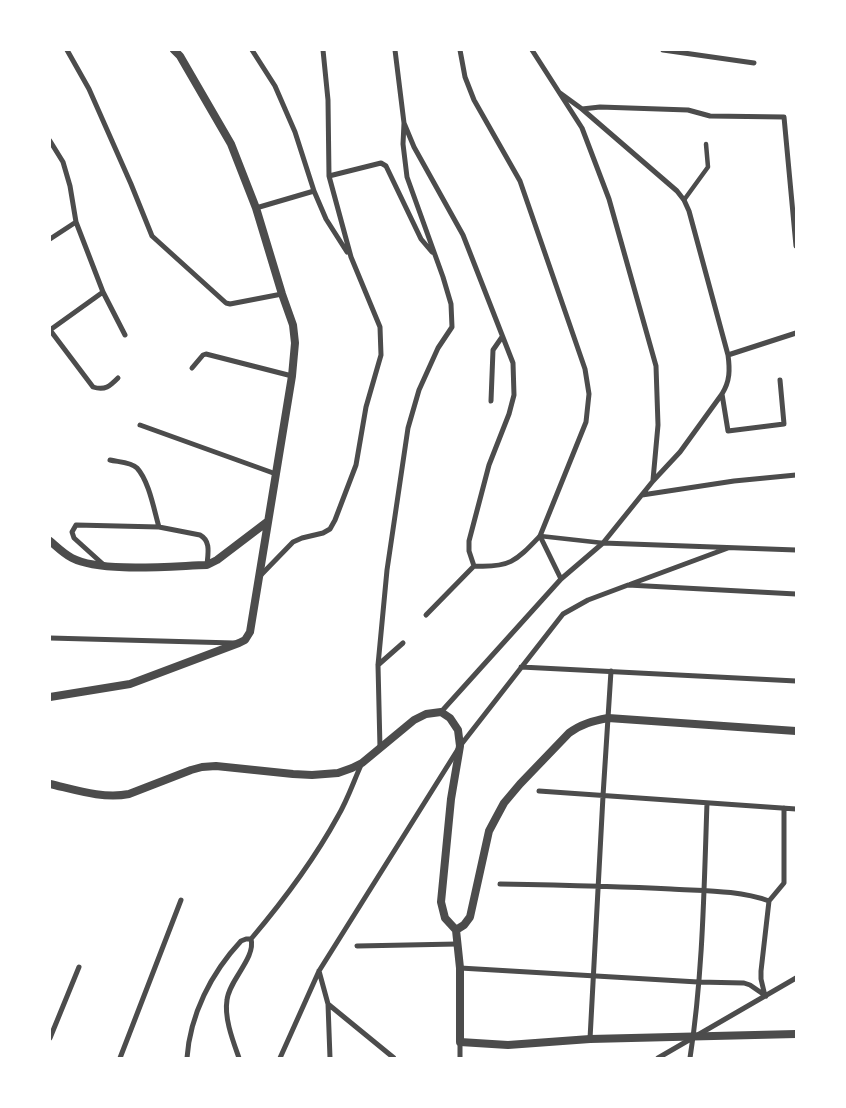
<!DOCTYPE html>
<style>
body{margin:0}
#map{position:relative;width:846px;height:1108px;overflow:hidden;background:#fff;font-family:Lato,sans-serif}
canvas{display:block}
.frame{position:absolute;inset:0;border:51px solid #fff;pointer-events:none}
</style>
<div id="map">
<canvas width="846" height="1108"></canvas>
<div class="frame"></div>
</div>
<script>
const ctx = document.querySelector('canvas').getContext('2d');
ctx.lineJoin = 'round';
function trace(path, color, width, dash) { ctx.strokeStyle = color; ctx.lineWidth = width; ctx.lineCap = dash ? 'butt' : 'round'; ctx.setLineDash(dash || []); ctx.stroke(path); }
trace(new Path2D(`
 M684,200l24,-33 -2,-23
 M540,536l63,7`), '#4c4c4c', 4.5);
trace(new Path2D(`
 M67,50l22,39 42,95 21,52 74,67 4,1 52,-10
 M252,50l23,36 20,46 19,59 12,28 21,33
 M395,50l9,73 10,24 49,88 50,128 1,32 -5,19 -20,51 -20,76v10l5,15
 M460,50l5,27 9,23 46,81 65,188 4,25 -3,28 -46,114 21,43
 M532,50l50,78 27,71 47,167 2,59 -5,55
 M663,50l91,13
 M582,109l18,-2 88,3 22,6 74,1 12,129
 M50,141l13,21 7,24 6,36 27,70 22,43
 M329,176l52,-13 5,3 35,73 11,13
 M256,208l58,-17
 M50,239l26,-17
 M50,330l43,57c12,4 17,-1 25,-9
 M50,330l53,-38
 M728,355l68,-22
 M192,368l11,-13 3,-1 86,22
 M722,394l6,37 56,-7 -4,-44
 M491,401l2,-51 9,-13
 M140,425l136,49
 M110,460c8,2 21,2 27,8 12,13 17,42 22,59
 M642,495l92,-14 62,-6
 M603,543l193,7
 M105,566l-31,-28 -2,-6 4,-7 83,2 41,8c11,6 8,18 7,30
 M474,566c36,2 42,-5 66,-30
 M260,576l33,-34 9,-4 21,-5 7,-4 5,-9 21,-55 10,-58 15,-52 -1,-28 -29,-70 -22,-81 -1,-76 -5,-50
 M631,584l97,-36
 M426,615l48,-49
 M50,638l184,5
 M378,665l25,-22
 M521,667l275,14
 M441,712l120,-133 42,-36 50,-62 27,-29 42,-58c8,-13 8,-24 6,-39l-39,-144 -5,-11 -7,-9 -95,-82 -22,-16
 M380,748l-2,-83 9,-95 21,-142 11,-38 19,-42 14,-21 -1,-23 -8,-27 -36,-100 -4,-33 1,-21
 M539,791l257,18
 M500,884c57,1 114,2 171,5 33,2 67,1 98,12
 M357,946l100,-2
 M460,968l238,14 46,1 6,2 16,11
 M319,971l9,33 66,54
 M765,996l-4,-17v-8l8,-70 15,-18v-75
 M328,1004l2,54
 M50,1038l29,-71
 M590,1039l13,-243 8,-125
 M460,1042v16
 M120,1058l61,-158
 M187,1058c3,-43 24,-85 54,-117l5,-2h5c33,-39 63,-79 87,-123 10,-17 16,-36 24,-53
 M239,1058c-6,-17 -15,-40 -12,-58 2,-20 29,-42 24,-61
 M280,1058l39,-87 141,-225 103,-132 25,-14 40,-15 168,9
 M658,1058l138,-80
 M690,1058c13,-84 14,-170 17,-255`), '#4c4c4c', 5);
trace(new Path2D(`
 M50,541c7,6 14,13 22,17 29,15 100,8 135,7l10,-5 50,-38
 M50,697l80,-13 109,-41 6,-3 5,-8 42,-256 3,-33 -2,-18 -11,-31 -26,-86 -25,-64 -51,-88 -6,-6
 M50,784c26,6 53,15 79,10l62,-24 11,-3 14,-1 77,8 19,1 26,-2 14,-5 10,-5 52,-43 12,-6 15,-2 9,6 8,12 2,16 -9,53 -10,103 4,16 11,12
 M456,930l8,-5 6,-8 19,-86 8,-15 7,-13 16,-19 49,-51c12,-9 24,-12 39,-15l188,13
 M456,930l4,38v74l48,3 82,-6 206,-5`), '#4c4c4c', 8);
</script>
